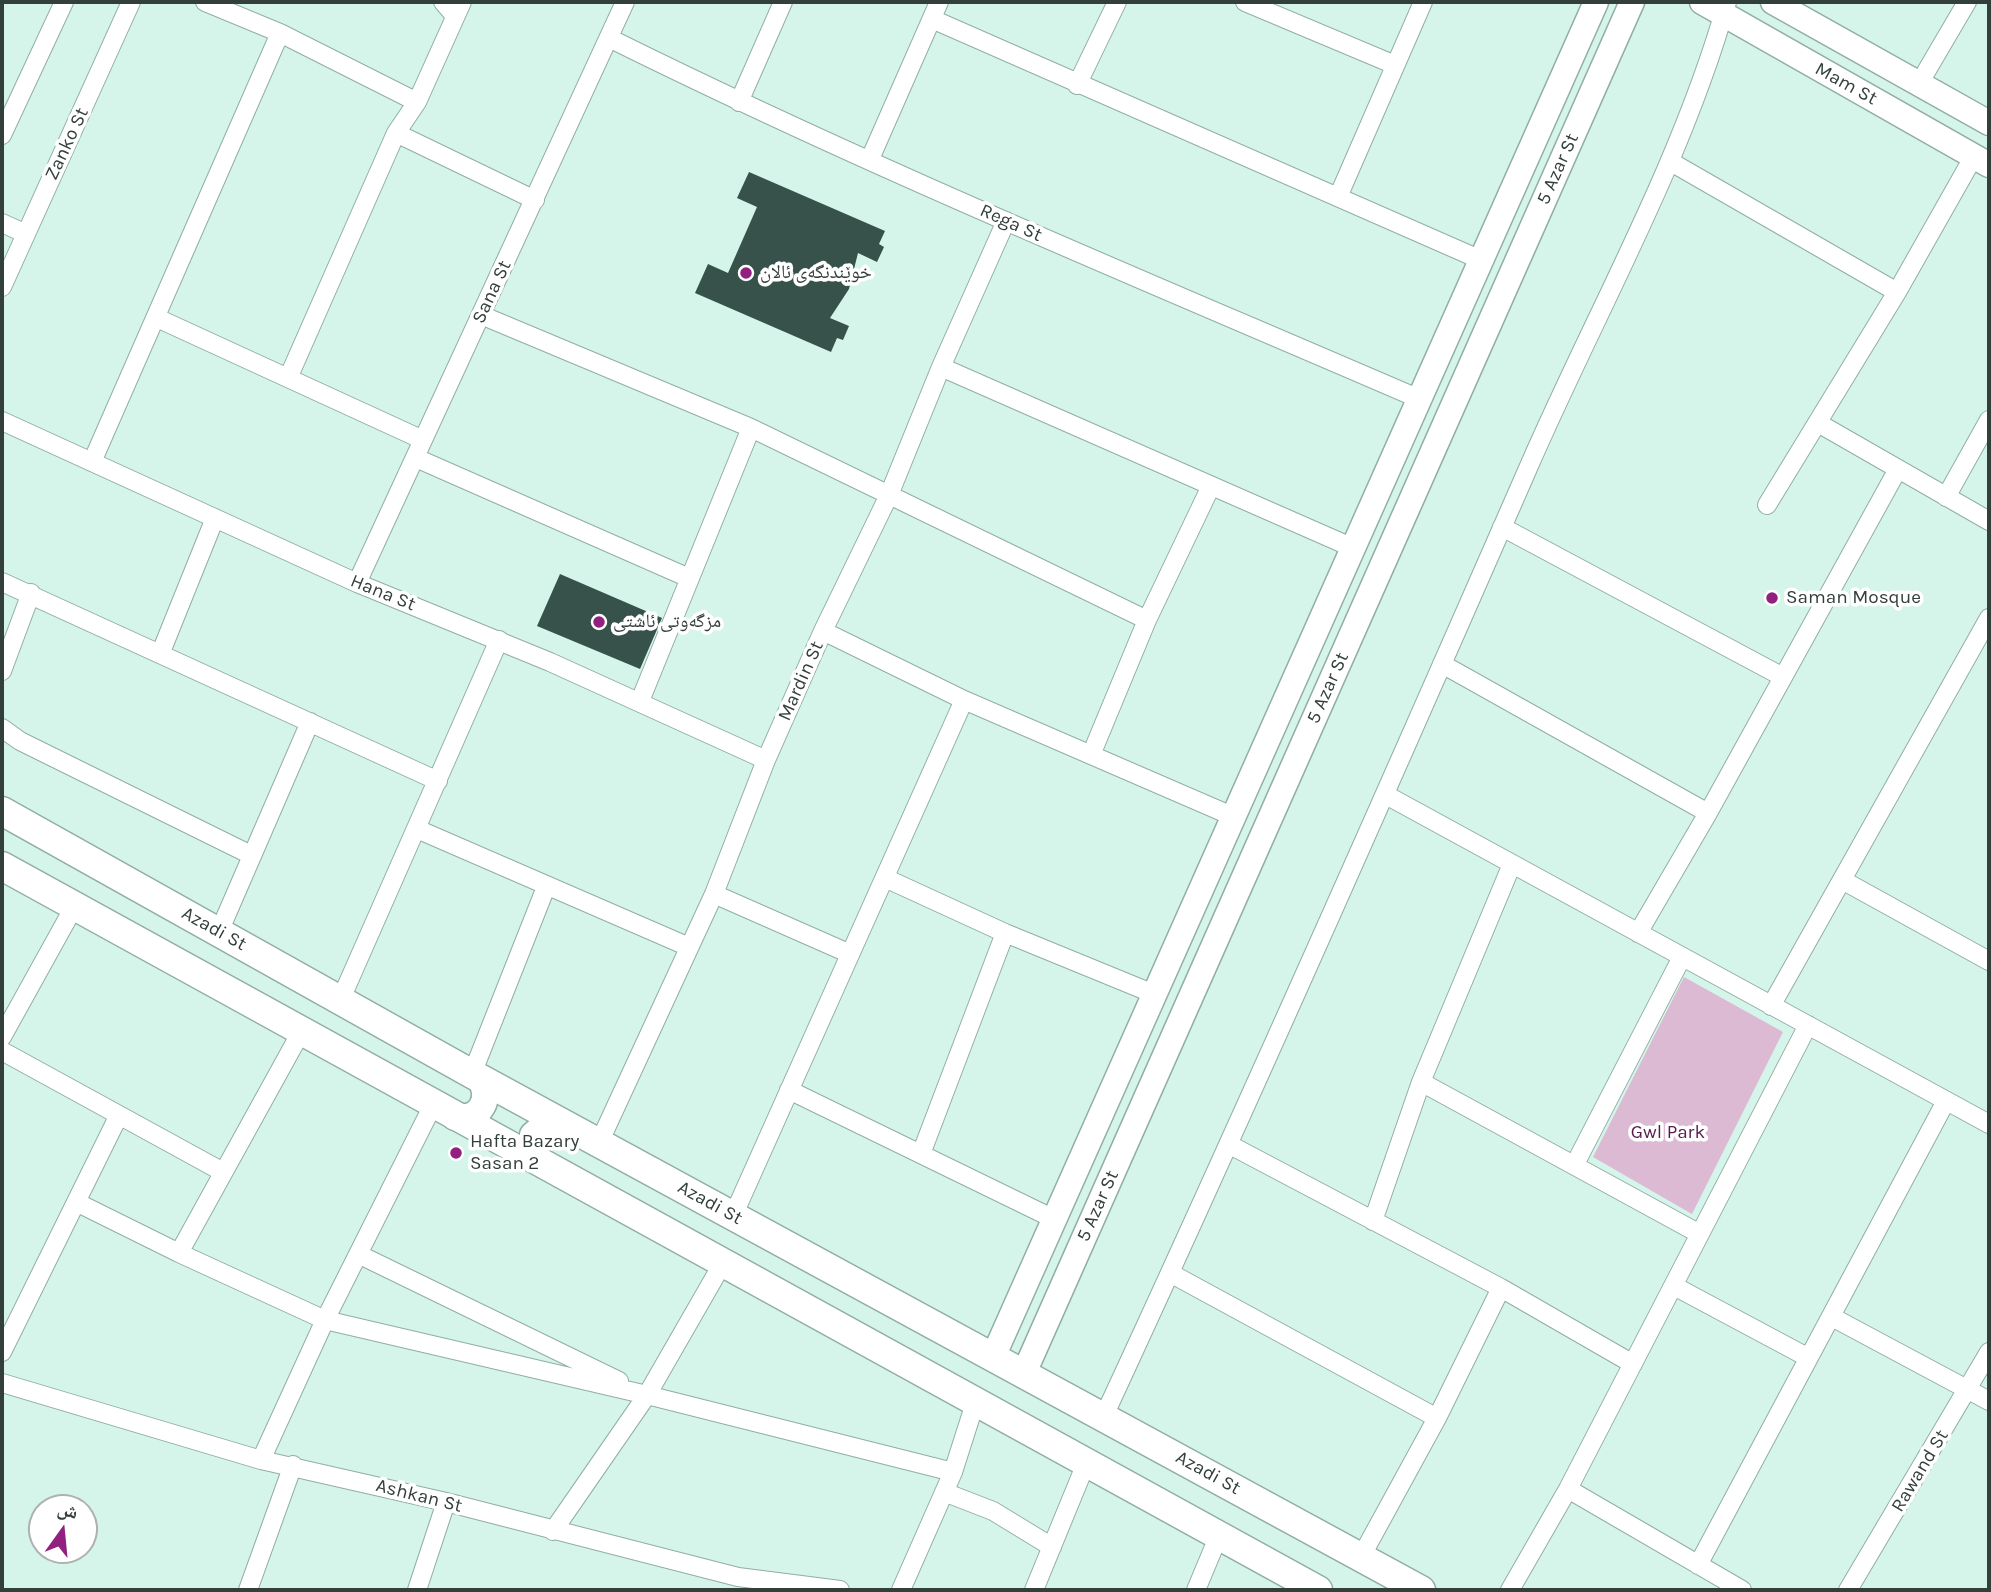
<!DOCTYPE html>
<meta charset="utf-8">
<style>
body{margin:0}
#map{position:relative;width:1991px;height:1592px;overflow:hidden;background:#d5f4ea;font-family:Karla,"Noto Naskh Arabic",sans-serif}
canvas{display:block}
.frame{position:absolute;inset:0;border:4px solid #333f3b;pointer-events:none}
.north{position:absolute;left:28px;top:1494px;width:70px;height:70px;box-sizing:border-box;background:#fff;border:2px solid #adb2b1;border-radius:50%;rotate:15deg;font-size:19px;font-weight:700;line-height:28px;text-align:center;color:#333f3b}
.north::after{content:'';display:block;margin:auto;width:24px;height:32px;background:#912081;clip-path:polygon(50% 0,100% 100%,50% 72%,0 100%)}
</style>
<div id="map">
<canvas width="1991" height="1592"></canvas>
<div class="frame"></div>
<div class="north">ش</div>
</div>
<script>
const ctx = document.querySelector('canvas').getContext('2d');
ctx.lineJoin = 'round';
function fill(path, color) { ctx.fillStyle = color; ctx.fill(path, 'evenodd'); }
function trace(path, color, width, dash) { ctx.strokeStyle = color; ctx.lineWidth = width; ctx.lineCap = dash ? 'butt' : 'round'; ctx.setLineDash(dash || []); ctx.stroke(path); }
function write(font, color, halo, rows, align = 'center') {
  ctx.font = font + ' Karla,"Noto Naskh Arabic",sans-serif'; ctx.lineWidth = 7; ctx.setLineDash([]); ctx.textBaseline = 'middle'; ctx.strokeStyle = halo; ctx.fillStyle = color; for (const [text, x, y, turn = 0] of rows) {
    ctx.save(); ctx.translate(x, y); ctx.rotate((+turn || 0) * Math.PI / 180); ctx.textAlign = isNaN(turn) ? turn : align; if (halo) ctx.strokeText(text, 0, 0); ctx.fillText(text, 0, 0); ctx.restore();
  }
}
fill(new Path2D(`
 M1684,977l99,55 -91,182 -99,-57z`), '#dcbad4');
fill(new Path2D(`
 M749,172l136,59 -6,13 5,3 -7,15 -19,-9 -9,36 -19,29 19,8 -6,14 -6,-2 -6,14 -136,-59 13,-29 20,9 29,-66 -20,-9z
 M560,574l102,44 -22,51 -103,-43z`), '#37524a');
const minor = new Path2D(`
 M205,2l75,31 137,69 -21,31 -107,243
 M443,2l12,14
 M1245,2l150,63
 M932,19l549,241
 M609,38c264,131 537,243 808,360
 M1920,82l47,-80
 M1077,85l40,-83
 M417,102l45,-100
 M739,102l44,-100
 M396,133l139,67
 M2,135l62,-133
 M870,159l69,-157
 M1671,162l226,130
 M1338,197l85,-195
 M2,223l24,11
 M2,287l129,-285
 M481,315l270,113 396,192
 M157,318l266,122
 M941,367l410,180
 M2,421l355,162 193,79 216,98
 M1818,423l171,98
 M416,458l273,120
 M92,462l188,-429
 M1946,497l43,-77
 M1767,505l130,-213 77,-136
 M1502,527l281,150
 M2,582l436,199
 M357,583l268,-581
 M823,631l141,69 268,116
 M161,652l54,-134
 M1442,664l266,149
 M2,671l29,-78
 M640,701l111,-273
 M2,728l18,13 231,114
 M1091,755l56,-135 64,-134
 M1386,795l603,329
 M417,829l272,118
 M885,878l120,55 149,61
 M1844,881l145,80
 M714,894l134,59
 M219,932l91,-210
 M1638,933l70,-120 190,-344
 M340,1001l159,-361
 M1771,1006l218,-388
 M2,1037l72,-130
 M2,1051l221,121
 M472,1074l74,-187
 M1421,1082l277,151
 M789,1090l265,129
 M599,1143l115,-249 52,-134 57,-129 66,-136 52,-128 65,-146
 M1230,1145l271,143 132,76
 M921,1154l84,-221
 M1575,1164l107,-207
 M76,1202l103,51 146,67 322,75 306,77
 M733,1216l231,-516
 M1373,1221l48,-139 91,-218
 M179,1253l122,-221
 M360,1255l259,126
 M1170,1273l267,145
 M1674,1286l133,71
 M1832,1317l157,84
 M2,1352l117,-237
 M2,1383l259,77 185,42 292,75 102,13
 M1104,1416c146,-315 286,-632 425,-950 67,-154 152,-302 198,-464
 M261,1460l64,-140 108,-215
 M1568,1489l174,101
 M944,1492l49,19 59,36
 M553,1531l94,-136 77,-134
 M1361,1557l76,-139 64,-130
 M1698,1565l248,-464
 M248,1590l45,-125
 M417,1590l29,-88
 M901,1590l52,-118 23,-72
 M1034,1590l53,-129
 M1196,1590l23,-55
 M1510,1590l58,-101 240,-464
 M1848,1590l141,-238`);
const secondary = new Path2D(`
 M1702,2l287,163
 M1773,2l216,121
 M993,1357l603,-1355
 M1024,1373l608,-1371`);
const primary = new Path2D(`
 M455,1117c26,4 38,-19 24,-40
 M544,1165l-12,-13 1,-17 14,-12 17,1`);
const trunk = new Path2D(`
 M2,811l470,263 949,516
 M2,866l1316,724`);
trace(minor, '#91aea5', 20);
trace(secondary, '#91aea5', 27);
trace(primary, '#91aea5', 29);
trace(trunk, '#91aea5', 31);
trace(minor, '#fff', 18);
trace(secondary, '#fff', 24);
trace(primary, '#fff', 26);
trace(trunk, '#fff', 28);
for (const [x, y, r, color] of [
 [746,273,7,"#912081"],
 [1772,598,7,"#912081"],
 [599,622,7,"#912081"],
 [456,1153,7,"#912081"]
]) { const dot = new Path2D(); dot.arc(x, y, r, 0, 2 * Math.PI); ctx.fillStyle = color; ctx.fill(dot); trace(dot, '#fff', 2.5); }
write('19px', '#333f3b', '#fff', [
 ["Mam St",1846,84,29],
 ["Zanko St",67,144,-65],
 ["5 Azar St",1558,169,-66],
 ["Rega St",1011,223,24],
 ["Sana St",492,292,-65],
 ["Hana St",383,593,22],
 ["Mardin St",801,681,-66],
 ["5 Azar St",1328,688,-66],
 ["Azadi St",214,929,29],
 ["Azadi St",710,1203,29],
 ["5 Azar St",1098,1206,-66],
 ["Rawand St",1920,1471,-59],
 ["Azadi St",1208,1473,29],
 ["Ashkan St",419,1496,14]
]);
write('19px', '#333f3b', '#fff', [
 ["خوێندنگەی ئالان",760,273],
 ["Saman Mosque",1786,598],
 ["مزگەوتی ئاشتی",613,622],
 ["Hafta Bazary",470,1142],
 ["Sasan 2",470,1164]
], 'left');
write('19px', '#581b4e', '#fff', [
 ["Gwl Park",1668,1133]
]);
</script>
